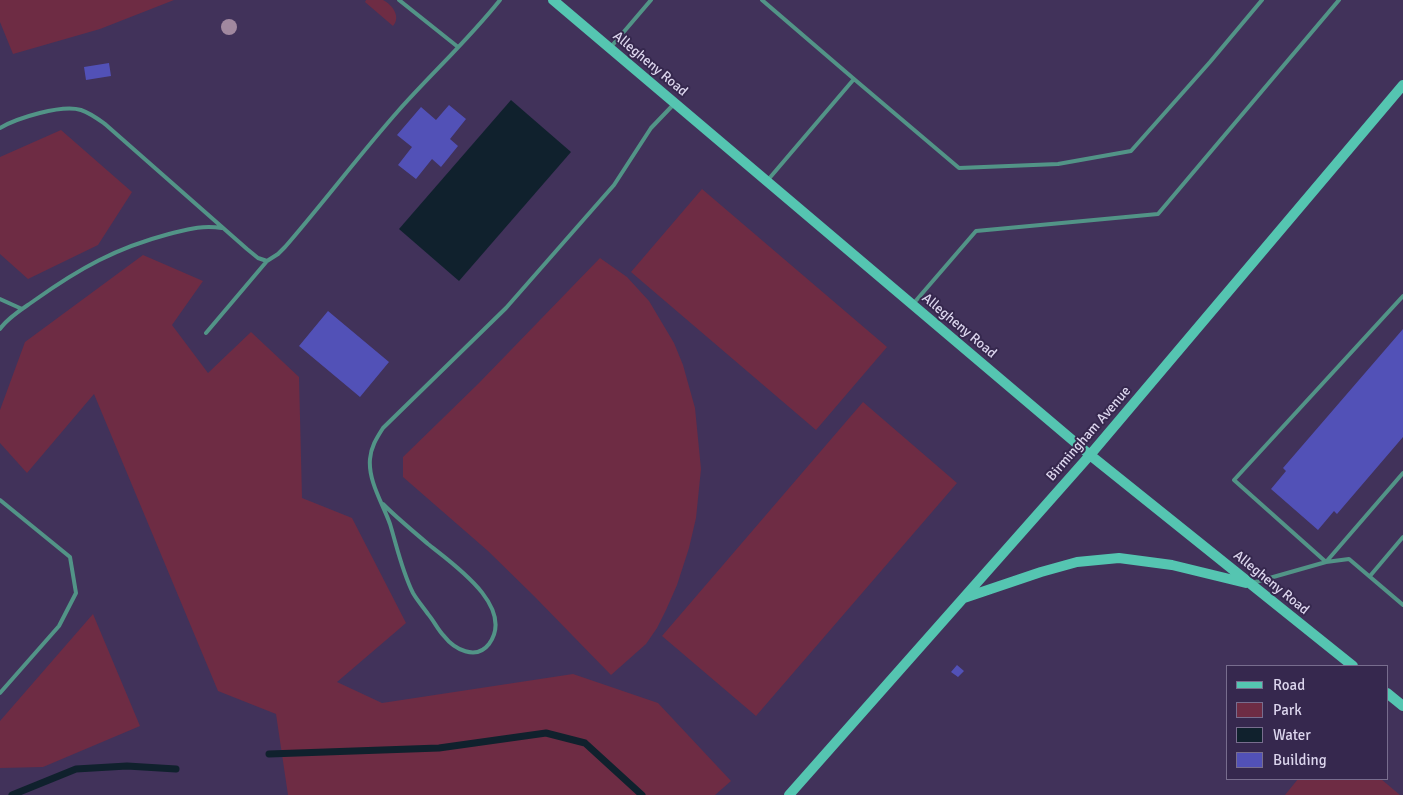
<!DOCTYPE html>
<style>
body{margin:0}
#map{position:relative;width:1403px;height:795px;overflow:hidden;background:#41325a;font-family:Signika,sans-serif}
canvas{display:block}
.legend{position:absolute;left:1226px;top:665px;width:162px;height:115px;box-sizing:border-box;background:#36284e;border:1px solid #786d8e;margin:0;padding:6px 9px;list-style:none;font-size:15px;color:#dcd5ed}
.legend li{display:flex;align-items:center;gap:10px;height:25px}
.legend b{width:25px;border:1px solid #786d8e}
</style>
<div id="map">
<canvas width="1403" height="795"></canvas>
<ul class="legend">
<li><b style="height:6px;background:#55c5b1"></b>Road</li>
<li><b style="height:14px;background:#6e2c44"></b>Park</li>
<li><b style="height:14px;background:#10212d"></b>Water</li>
<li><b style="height:14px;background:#5251b7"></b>Building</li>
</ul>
</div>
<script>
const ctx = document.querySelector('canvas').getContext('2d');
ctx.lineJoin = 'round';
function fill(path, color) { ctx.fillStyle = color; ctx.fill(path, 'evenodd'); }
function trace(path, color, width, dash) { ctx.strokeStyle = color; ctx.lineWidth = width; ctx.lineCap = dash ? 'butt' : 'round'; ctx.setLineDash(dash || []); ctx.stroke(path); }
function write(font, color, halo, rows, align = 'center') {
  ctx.font = font + ' Signika,sans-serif'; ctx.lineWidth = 4; ctx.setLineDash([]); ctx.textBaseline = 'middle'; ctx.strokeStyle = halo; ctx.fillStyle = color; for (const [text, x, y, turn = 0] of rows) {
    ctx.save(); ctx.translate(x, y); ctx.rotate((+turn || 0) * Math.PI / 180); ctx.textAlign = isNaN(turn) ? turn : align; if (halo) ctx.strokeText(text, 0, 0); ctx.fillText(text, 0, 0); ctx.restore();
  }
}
fill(new Path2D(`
 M0,0h174l-74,29 -87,25 -13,-32z
 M366,0c5,0 13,0 17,0 10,5 18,17 10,26l-28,-24z
 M61,130l71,62 -34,53 -70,34 -28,-25v-97z
 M702,189l185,158 -71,83 -185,-158z
 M143,255l60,26 -31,44 36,48 43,-41 48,45 3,121 50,20 54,105 -69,59 45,21 191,-29 85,29 73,78 -16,14h-427l-12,-81 -58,-23 -124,-297 -67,79 -27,-30v-33l25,-68z
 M600,258l27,19 22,24 25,42 9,22 12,43 6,61 -5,49 -7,30 -12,37 -11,25 -9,18 -11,16 -35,31 -77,-79 -46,-45 -85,-74v-20l76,-74z
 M863,402l94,81 -201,233 -94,-80z
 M93,614l47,112 -97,41 -43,1v-47z
 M1298,779h83l19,16h-115z`), '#6e2c44');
fill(new Path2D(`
 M511,100l60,52 -112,129 -60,-52z`), '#10212d');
trace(new Path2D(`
 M269,754l170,-6 107,-15 39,10 57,52
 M12,795l64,-26 51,-3 49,3`), '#10212d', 7);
fill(new Path2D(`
 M109,63l2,13 -25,4 -2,-13z
 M449,105l17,14 -16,20 8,7 -17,21 -9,-8 -16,20 -18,-14 14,-18 -15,-12 24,-28 15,13z
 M328,311l61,51 -29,35 -61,-51z
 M1403,329v108l-66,77 -3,-3 -16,19 -47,-41 15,-18 -3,-3z
 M957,665l7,6 -6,6 -7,-5z`), '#5251b7');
trace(new Path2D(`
 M399,0l59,47
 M762,0l92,79 -87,102
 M610,48l41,-48
 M854,79l105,89 99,-4 73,-13 79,-89 52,-62
 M0,128c17,-10 62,-24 81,-18 9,3 17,9 24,14l142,125 11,9 9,3
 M1403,296l-169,184 92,82 77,-89
 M0,299l22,10
 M913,304l63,-73 182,-17 181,-214
 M0,329c8,-12 24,-21 35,-29 45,-32 81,-52 134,-66 20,-5 33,-9 53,-6
 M206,333l61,-72 11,-7 7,-7c39,-45 75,-93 114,-137 33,-37 70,-71 101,-110
 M0,500l70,57 6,36 -17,33 -59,67
 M383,504c14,14 30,27 45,40 25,20 88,63 61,100 -13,17 -35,5 -45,-8 -6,-6 -10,-15 -16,-22 -5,-7 -11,-14 -15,-21 -11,-22 -16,-46 -23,-69 -7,-20 -22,-43 -20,-65 1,-12 6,-20 13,-31l123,-120 108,-123 37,-57 23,-24
 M1370,576l33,-39
 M1252,583l74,-21 23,-3 54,46`), '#529487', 4);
trace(new Path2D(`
 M553,0l537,455 263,211
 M964,598l77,-26 36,-10 42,-4 53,7 74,18
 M1387,693l16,13
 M789,795l301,-340 313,-370`), '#55c5b1', 10);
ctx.fillStyle = '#a1889f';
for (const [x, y] of [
 [229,27]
]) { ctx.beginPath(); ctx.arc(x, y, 8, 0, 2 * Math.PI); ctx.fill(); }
write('14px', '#dcd5ed', '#36284e', [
 ["Allegheny Road",650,64,40],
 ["Allegheny Road",959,326,40],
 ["Birmingham Avenue",1089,434,-49],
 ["Allegheny Road",1271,583,39]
]);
</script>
